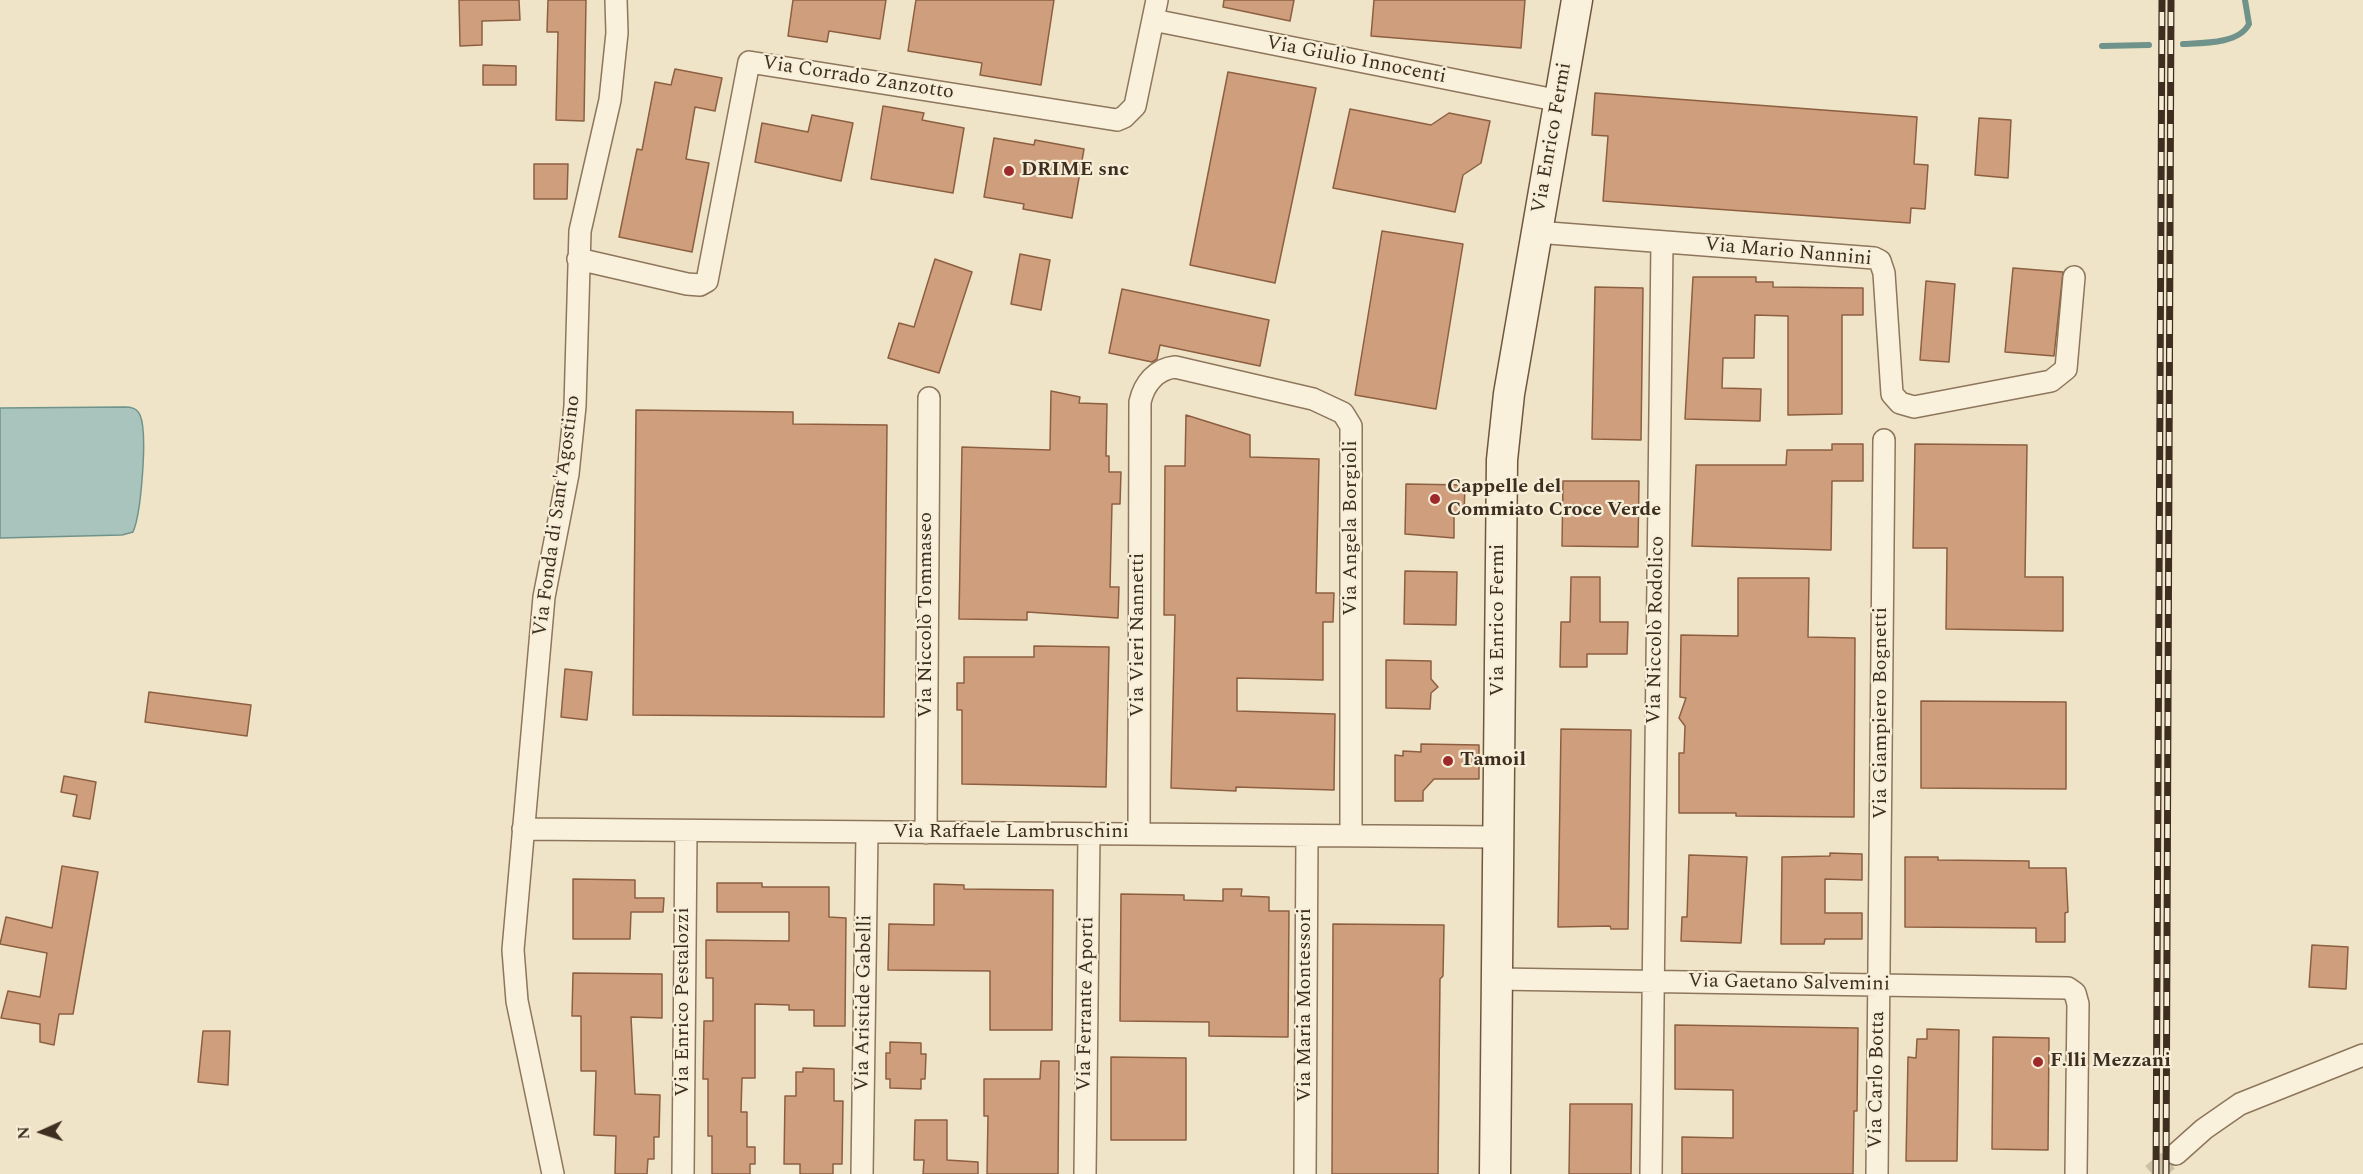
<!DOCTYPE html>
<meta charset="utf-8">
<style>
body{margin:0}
#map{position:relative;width:2363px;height:1174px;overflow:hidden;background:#f0e4c8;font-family:Spectral,serif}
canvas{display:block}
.north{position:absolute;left:12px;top:1102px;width:60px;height:60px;-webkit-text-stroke:4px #f7eed8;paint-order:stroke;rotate:267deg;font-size:16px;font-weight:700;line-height:24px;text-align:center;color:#3d2e20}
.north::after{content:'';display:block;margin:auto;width:21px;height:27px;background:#3d2e20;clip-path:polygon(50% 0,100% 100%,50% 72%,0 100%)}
</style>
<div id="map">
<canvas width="2363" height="1174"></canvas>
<div class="north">N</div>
</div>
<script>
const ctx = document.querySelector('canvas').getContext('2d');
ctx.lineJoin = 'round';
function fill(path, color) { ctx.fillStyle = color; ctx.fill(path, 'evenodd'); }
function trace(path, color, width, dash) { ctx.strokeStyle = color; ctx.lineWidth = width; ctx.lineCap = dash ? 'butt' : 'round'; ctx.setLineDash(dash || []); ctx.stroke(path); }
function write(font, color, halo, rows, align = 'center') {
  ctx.font = font + ' Spectral,serif'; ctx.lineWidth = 4.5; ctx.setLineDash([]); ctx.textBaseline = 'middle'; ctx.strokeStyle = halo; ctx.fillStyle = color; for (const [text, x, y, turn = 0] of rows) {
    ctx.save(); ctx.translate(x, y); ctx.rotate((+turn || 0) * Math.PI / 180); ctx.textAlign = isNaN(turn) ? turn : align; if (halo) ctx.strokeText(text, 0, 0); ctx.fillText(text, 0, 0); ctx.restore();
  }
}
const water = new Path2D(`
 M124,407c7,0 13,1 16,8 8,18 1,99 -7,117l-11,3 -122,3v-130z`);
fill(water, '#a9c4bc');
trace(water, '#6f938a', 1.5);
trace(new Path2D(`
 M2183,44c20,-1 56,0 66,-20l-4,-24
 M2102,46l47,-1`), '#6f938a', 6);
const building = new Path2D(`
 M459,0h60l1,20 -38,1v24l-22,1z
 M548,0h38l-2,121 -28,-1 2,-88h-11z
 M793,0h93l-6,39 -51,-8 -2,11 -39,-6z
 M916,0h138l-13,85 -61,-10 2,-12 -74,-12z
 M1224,0h70l-4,21 -67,-14z
 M1374,0h151l-4,48 -150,-12z
 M483,65l33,1v19h-33z
 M675,69l47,9 -7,33 -20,-4 -9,52 23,4 -17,89 -73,-15 18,-88 5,1 13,-68 16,3z
 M1228,72l88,16 -41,195 -85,-18z
 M1595,93l322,24 -3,47 14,1 -3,44 -14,-1 -1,15 -307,-22 5,-65 -16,-1z
 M883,106l41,7 -2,7 42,8 -11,65 -82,-14z
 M1350,109l81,16 18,-12 41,8 -9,42 -18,12 -8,37 -122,-24z
 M812,115l41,8 -12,58 -86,-19 7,-39 46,9z
 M1979,118l32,2 -3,58 -33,-3z
 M994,138l40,7 1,-5 49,9 -12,69 -49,-9 1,-5 -40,-7z
 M534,164h34l-1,35h-33z
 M1382,231l81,13 -27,165 -81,-14z
 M1020,254l30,6 -9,50 -30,-6z
 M935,259l37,13 -33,101 -51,-15 11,-35 15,4z
 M2013,268l50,4 -9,84 -49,-4z
 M1693,277h63v5h17v5l90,1v27h-21v99l-54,1v-99l-33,-1 -1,43h-31l-1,30 39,1 -1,32 -75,-2z
 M1926,281l29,3 -6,78 -29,-2z
 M1595,287l48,1 -2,152 -49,-1z
 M1122,289l147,31 -9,46 -100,-21 -3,14 -5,3 -43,-9z
 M1051,391l29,6 -1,6 28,1 -1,52h3v16h12l-1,32h-8l-2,83h9l-1,31 -91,-6v8l-68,-1 3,-172 88,3z
 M636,410l157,2v12l94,1 -3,292 -251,-2z
 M1186,415l64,20v22l69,2 -3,134h18l-1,29h-10v58l-86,-2v33l98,3 -1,76 -98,-3v4l-65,-3 4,-173h-11l1,-149h20z
 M1832,444h31v37h-31l-1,69 -139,-4 4,-81h90l1,-15h45z
 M1915,444l112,1 -2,132h38v54l-117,-2 1,-81h-34z
 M1563,481h76l-1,66 -76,-1z
 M1406,484l59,1 -1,29 -10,-1v25l-49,-4z
 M1405,571l52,1 -1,53 -52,-1z
 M1571,577h29v45h28l-1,32h-40v13h-27l1,-45h9z
 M1738,578h71l-1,59 47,1 -1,179 -118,-1v-3h-57v-60h5l1,-27 -6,-8 7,-20 -6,-1 1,-62 57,1z
 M1034,646l75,1 -3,140 -144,-3v-74h-5v-27h7v-26h70z
 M1386,660l45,1v18l7,8 -7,6 -1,16 -44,-1z
 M565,669l27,3 -5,48 -26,-3z
 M149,692l102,13 -4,31 -102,-14z
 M1921,701l145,1v87l-145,-1z
 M1561,729l70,1 -3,199h-17l-1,-3 -52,1z
 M1421,744l58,1v34h-45l-11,12v10h-28v-46l8,1v-5l18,1z
 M64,776l32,6 -6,37 -17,-3 4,-21 -16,-3z
 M1830,853l32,1v26l-37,-1v34h37v26h-37l-1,5h-43l1,-87 48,-1z
 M1689,855l58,2 -6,86 -60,-2 1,-24h5z
 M1905,857h33v3l91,1v7h37l2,44 -3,1v29h-29v-14l-131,-1z
 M62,866l36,6 -25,142h-14l-5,31 -14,-3v-18l-39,-6 7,-27 32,6 7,-44 -47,-9 6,-27 46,11z
 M573,879l62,1v18h29l-1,14h-32l-1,27h-57z
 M717,883h45v4h67v30l17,1 -1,108h-31v-16h-25v-5l-34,-1v74h-13l-1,34h6v35h8v17h-5v10h-38v-38h-4v-57h-5l1,-58h9v-43h-7v-38l83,1v-29h-72z
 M934,884l30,1v4l89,1 -1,140h-62v-59l-102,-1 1,-46 45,1z
 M1223,889h19l-1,7 28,1v14h20l-1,126 -79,-1v-14l-89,-1 1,-127 63,1v5l39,1z
 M1333,924l111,1 -1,51 -3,3 -2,195h-106z
 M2312,945l36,2 -2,42 -37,-2z
 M573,973l89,1v44l-31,-1 4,77 25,1 -1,42h-5v22h-6l-1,15h-32l1,-38 -22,-1 2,-64h-15v-55h-9z
 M1675,1025l183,3 -1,83h-3l-1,63h-171v-37l51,1v-48l-58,-1z
 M1927,1029l32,1 -2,131h-51l2,-104 8,1 1,-19h10z
 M203,1031h27l-2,54 -30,-3z
 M1993,1037l56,1 -1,112 -56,-1z
 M890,1042l31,1v11h5l-1,25h-4v10l-31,-1v-9h-4v-26h4z
 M1111,1057l75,1v82h-75z
 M1041,1061h18l-1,113h-71l1,-58h-4v-37h56z
 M803,1068l31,1v32h9l-1,63h-9v10h-33v-10h-16l1,-68h11v-24h7z
 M1570,1104h62l-1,70h-62z
 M915,1120h32v40l31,2v12h-55l1,-14h-10z`);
fill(building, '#cf9f7d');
trace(building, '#8d5f41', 1.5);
trace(new Path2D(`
 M2152,1174l24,-20`), '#ccc0a6', 21, [21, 10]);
const street = new Path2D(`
 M1153,20l407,81
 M1536,232l338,26 6,3 4,12 8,121 8,9 14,4 137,-26 15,-12 8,-92
 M578,259l109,25 13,1 7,-4 42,-219 368,58 7,-3 11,-11 22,-106
 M523,829l975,8
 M926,833l3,-435
 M1139,834l1,-432c4,-18 16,-33 35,-35l138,32 30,14 8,13v410
 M1497,979l571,9 7,5 3,11 -2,170
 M2176,1154l28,-25 36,-25 123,-49
 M553,1174l-36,-173 -4,-51 31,-353 24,-123 7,-68 5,-175 30,-131 7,-67 -1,-33
 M683,1174l3,-343
 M862,1174l5,-342
 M1085,1174l4,-340
 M1305,1174l2,-338
 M1651,1174l11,-932
 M1877,1174l7,-734`);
const secondary = new Path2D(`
 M1495,1174l7,-714 7,-66 68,-394`);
trace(street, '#8d765c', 24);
trace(secondary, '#6f573f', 33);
trace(street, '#faf1dc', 21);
trace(secondary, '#faf1dc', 30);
const rail = new Path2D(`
 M2156,1174l6,-1174
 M2166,1174l5,-1174`);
trace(rail, '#3d2e20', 7);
trace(rail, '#f7eed8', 4.5, [14]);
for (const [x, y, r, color] of [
 [1009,171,6,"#9e2a2b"],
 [1435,499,6,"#9e2a2b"],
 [1448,761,6,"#9e2a2b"],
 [2038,1062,6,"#9e2a2b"]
]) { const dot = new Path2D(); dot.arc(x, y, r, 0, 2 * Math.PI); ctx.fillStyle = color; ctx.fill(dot); trace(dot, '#f7eed8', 2); }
write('20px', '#3d2e20', '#f7eed8', [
 ["Via Giulio Innocenti",1356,61,11],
 ["Via Corrado Zanzotto",858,79,9],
 ["Via Enrico Fermi",1553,138,-80],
 ["Via Mario Nannini",1788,253,5],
 ["Via Fonda di Sant'Agostino",558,516,-82],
 ["Via Angela Borgioli",1352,528,-90],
 ["Via Niccolò Tommaseo",927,615,-90],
 ["Via Enrico Fermi",1499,620,-90],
 ["Via Niccolò Rodolico",1657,630,-89],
 ["Via Vieri Nannetti",1139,635,-90],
 ["Via Giampiero Bognetti",1882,713,-90],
 ["Via Raffaele Lambruschini",1011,833],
 ["Via Gaetano Salvemini",1789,984,1],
 ["Via Enrico Pestalozzi",684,1002,-90],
 ["Via Aristide Gabelli",865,1003,-89],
 ["Via Ferrante Aporti",1087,1004,-89],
 ["Via Maria Montessori",1306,1005,-90],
 ["Via Carlo Botta",1878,1080,-89]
]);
write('bold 20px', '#3d2e20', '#f7eed8', [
 ["DRIME snc",1021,171],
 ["Cappelle del",1447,488],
 ["Commiato Croce Verde",1447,511],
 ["Tamoil",1460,761],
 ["F.lli Mezzani",2050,1062]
], 'left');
</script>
